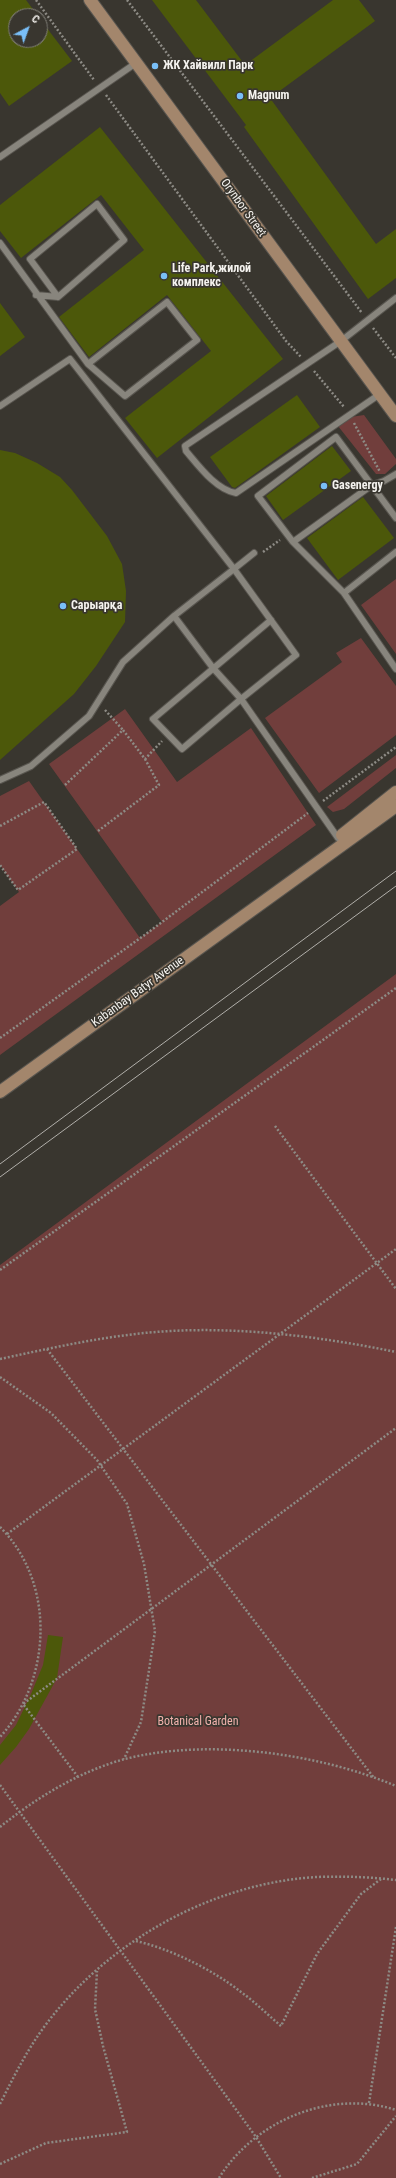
<!DOCTYPE html>
<meta charset="utf-8">
<style>
body{margin:0}
#map{position:relative;width:396px;height:2178px;overflow:hidden;background:#39362f;font-family:"Roboto Condensed",sans-serif}
canvas{display:block}
.north{position:absolute;left:8px;top:8px;width:40px;height:40px;box-sizing:border-box;background:#39362f;border:1px solid #84827c;border-radius:50%;rotate:41deg;font-size:11px;font-weight:700;line-height:16px;text-align:center;color:#f5f3ef}
.north::after{content:'';display:block;margin:auto;width:14px;height:18px;background:#79bff8;clip-path:polygon(50% 0,100% 100%,50% 72%,0 100%)}
</style>
<div id="map">
<canvas width="396" height="2178"></canvas>
<div class="north">С</div>
</div>
<script>
const ctx = document.querySelector('canvas').getContext('2d');
ctx.lineJoin = 'round';
function fill(path, color) { ctx.fillStyle = color; ctx.fill(path, 'evenodd'); }
function trace(path, color, width, dash) { ctx.strokeStyle = color; ctx.lineWidth = width; ctx.lineCap = dash ? 'butt' : 'round'; ctx.setLineDash(dash || []); ctx.stroke(path); }
function write(font, color, halo, rows, align = 'center') {
  ctx.font = font + ' "Roboto Condensed",sans-serif'; ctx.lineWidth = 3.5; ctx.setLineDash([]); ctx.textBaseline = 'middle'; ctx.strokeStyle = halo; ctx.fillStyle = color; for (const [text, x, y, turn = 0] of rows) {
    ctx.save(); ctx.translate(x, y); ctx.rotate((+turn || 0) * Math.PI / 180); ctx.textAlign = isNaN(turn) ? turn : align; if (halo) ctx.strokeText(text, 0, 0); ctx.fillText(text, 0, 0); ctx.restore();
  }
}
fill(new Path2D(`
 M364,415l32,44v5l-11,10h-9l-38,-48 13,-9z
 M396,579v75l-35,-49z
 M361,638l35,48v49l-77,58 -54,-75 77,-56 -6,-9z
 M125,709l52,73 74,-54 65,97 -316,230v-149l19,-14 -19,-27v-69l29,-15 111,157 22,-16 -113,-158z
 M396,755v13l-52,41 -11,3 -6,-5z
 M396,974v1204h-396v-913z`), '#713e3c');
fill(new Path2D(`
 M0,0h26l12,16h-22v24h24v-21l32,42 -63,45 -9,-13z
 M152,0h44l49,65 88,-65h26l16,21 -105,77 106,146 20,-15v49l-28,21 -124,-172 2,-2z
 M100,127l183,232 -126,99 -32,-40 86,-67 -44,-56 -78,62 -30,-40 85,-67 -43,-55 -80,63 -21,-27v-26z
 M0,303l25,34 -25,19z
 M297,395l23,32 -85,61 -3,-1 -22,-30z
 M332,446l19,25 -68,49 -17,-24z
 M0,450l15,3 22,10 23,14 12,13 35,46 15,28 4,27 -1,31 -29,44 -22,28 -74,66z
 M363,497l31,41 -56,42 -31,-42z
 M48,1635l15,2 -6,41 -28,51 -13,18 -16,18v-20l16,-20 15,-31 12,-29z`), '#4c580a');
const lane = new Path2D(`
 M0,157l136,-94
 M0,243l88,121 37,32 72,-56 -30,-38 -79,62
 M36,295l22,2 66,-57 -27,-36 -67,55 28,38
 M380,394l-144,99c-20,-3 -38,-28 -50,-42l-1,-5 156,-105 55,-43
 M0,406l70,-47 164,210 -60,47 39,52 28,31 97,139
 M293,542l79,-57 12,-4 12,-7
 M396,552l-52,41 52,76
 M254,553l-20,16 62,86 -55,44 -59,50 -29,-30 118,-99
 M344,593l-51,-51 -35,-46 78,-59 60,81
 M0,780l31,-14 58,-50 34,-54 51,-46`);
const secondary = new Path2D(`
 M90,0l306,416
 M342,835l54,-43
 M0,1092l396,-286`);
trace(lane, '#58554f', 8);
trace(secondary, '#58554f', 14);
trace(new Path2D(`
 M36,0l58,80
 M127,0l235,313
 M106,95l180,246 15,16
 M373,328l23,30
 M314,371l30,36
 M354,423l26,49
 M263,552l17,-12
 M105,710l18,20
 M65,785l58,-55 22,29 17,-18
 M323,801l73,-54
 M0,826l44,-24 33,47 -59,41 -18,-25
 M98,831l61,-46 -14,-26
 M0,1038l146,-104 162,-121
 M275,1126l121,163
 M0,1270l396,-282
 M47,1349l327,429
 M0,1359c56,-12 113,-25 170,-28 75,-4 153,6 226,21
 M0,1377l51,36 46,47 30,44 17,60 11,67 -14,91 -17,37
 M0,1527c56,56 52,153 0,210
 M7,1534l389,-285
 M78,1777l-55,-73 373,-276
 M0,1785l256,352 25,41
 M0,1827c36,-29 80,-56 125,-68 82,-21 193,-6 271,27
 M136,1941c35,8 77,29 105,51 14,10 27,23 40,34l36,-72 44,-60 20,-15
 M369,2103l27,-176
 M0,2104c14,-28 28,-56 47,-81 63,-83 166,-140 270,-146 27,-1 53,0 79,3
 M0,2164l46,-21 81,-11 -24,-86 -8,-37 2,-38
 M219,2178c36,-58 112,-89 177,-68
 M312,2178l45,-14 39,-48`), '#8d8b85', 2.5, [2, 2]);
trace(lane, '#88857d', 6);
trace(secondary, '#a3866c', 12);
trace(new Path2D(`
 M0,1164l396,-293
 M0,1177l396,-291`), '#b1afaa', 1);
for (const [x, y, r, color] of [
 [155,66,4,"#79bff8"],
 [240,96,4,"#79bff8"],
 [164,276,4,"#79bff8"],
 [324,486,4,"#79bff8"],
 [63,606,4,"#79bff8"]
]) { const dot = new Path2D(); dot.arc(x, y, r, 0, 2 * Math.PI); ctx.fillStyle = color; ctx.fill(dot); trace(dot, '#39362f', 1.5); }
write('bold 12px', '#f5f3ef', '#39362f', [
 ["ЖК Хайвилл Парк",163,66],
 ["Magnum",248,96],
 ["Life Park,жилой",172,269],
 ["комплекс",172,283],
 ["Gasenergy",332,486],
 ["Сарыарқа",71,606]
], 'left');
write('12px', '#f5f3ef', '#39362f', [
 ["Orynbor Street",243,208,54],
 ["Kabanbay Batyr Avenue",138,992,-36]
]);
write('12px', '#f2b2ad', '#39362f', [
 ["Botanical Garden",198,1722]
]);
</script>
